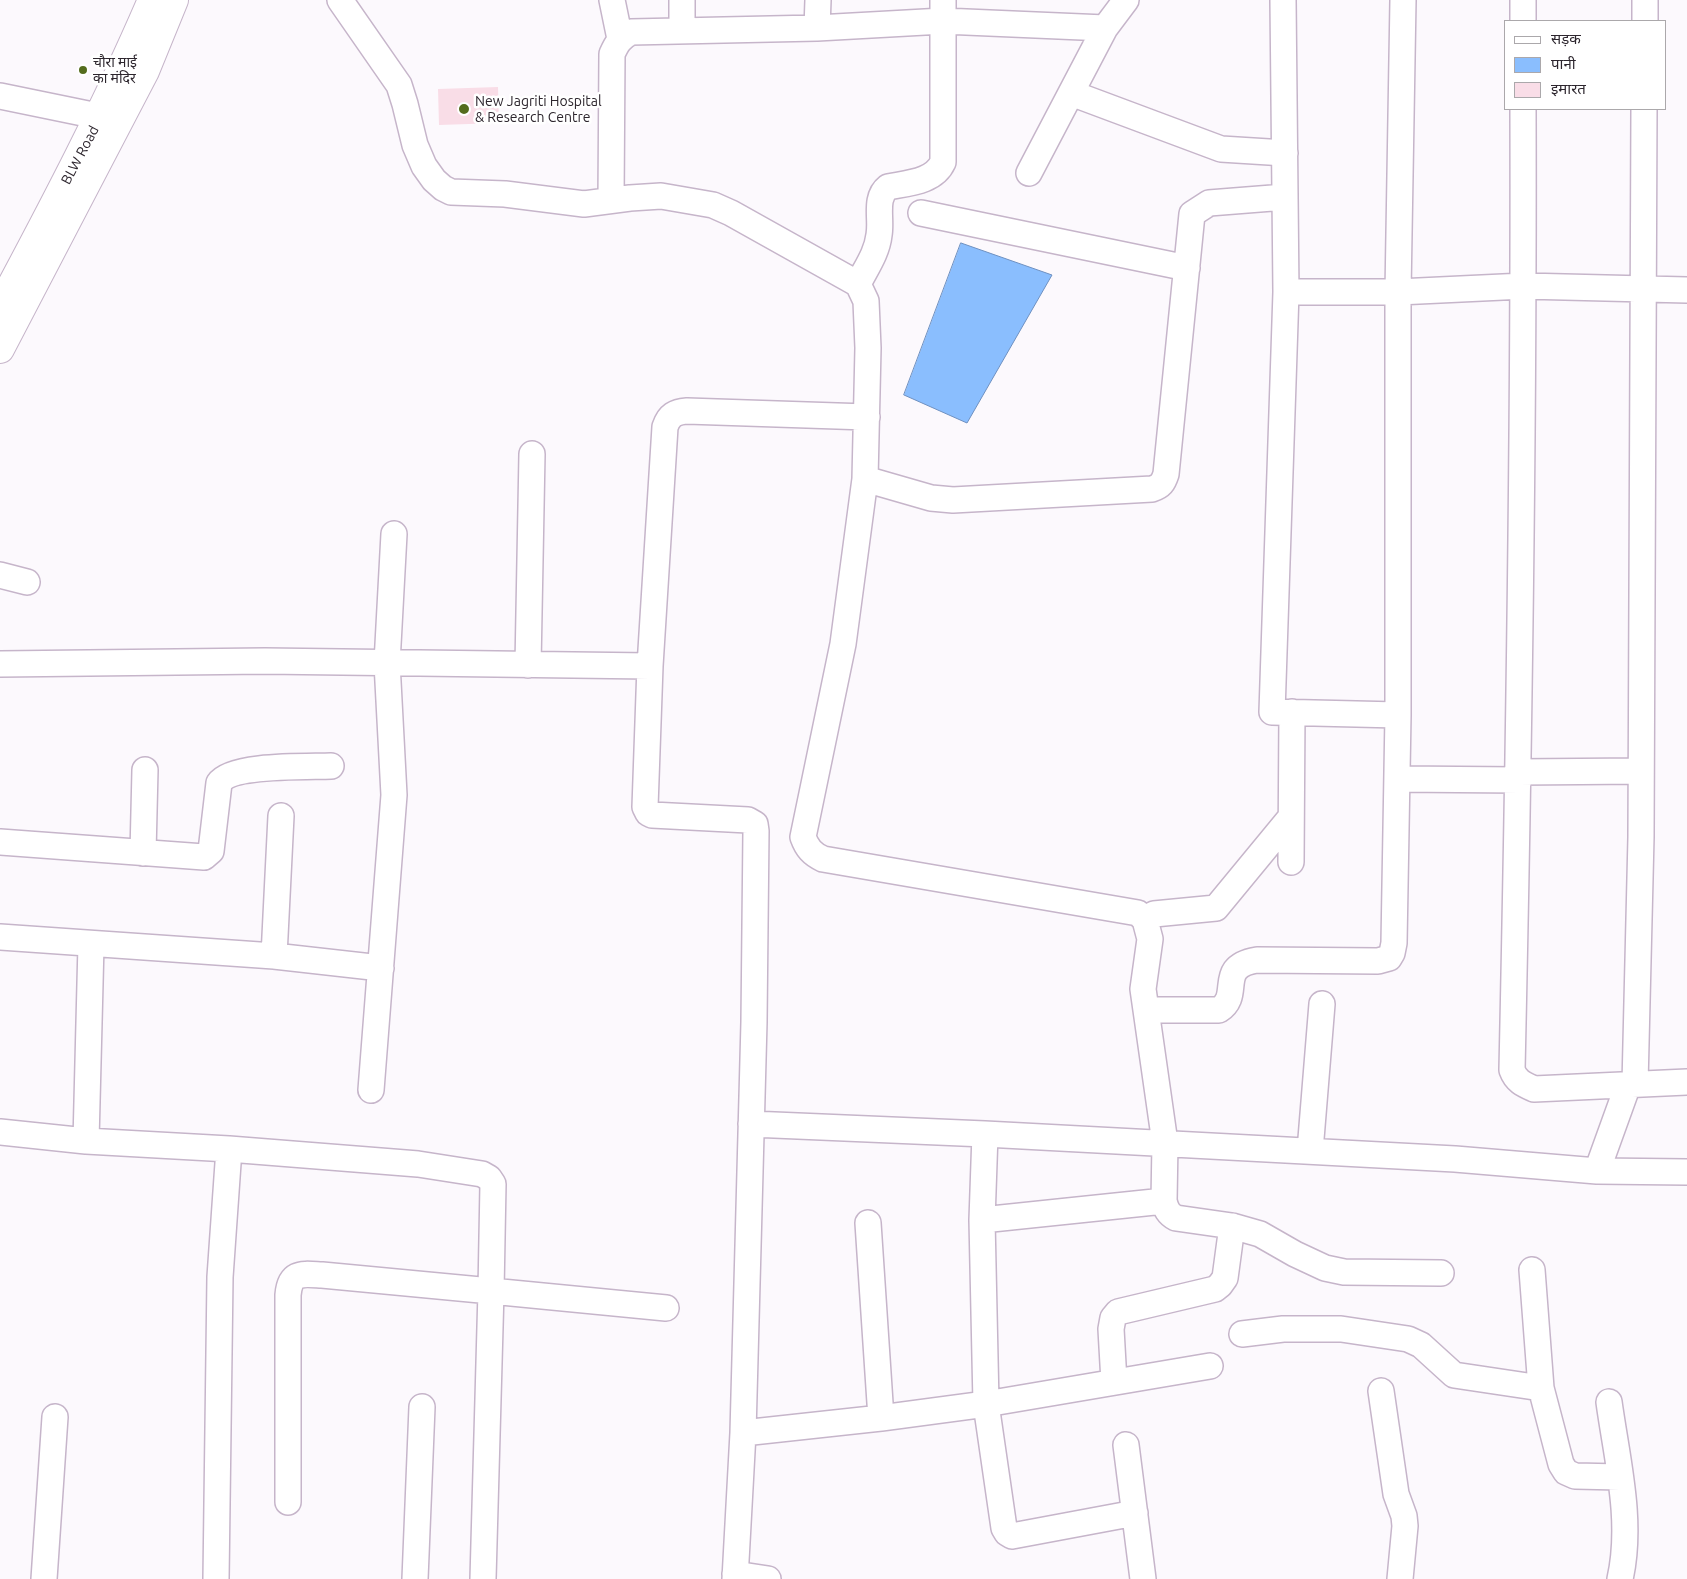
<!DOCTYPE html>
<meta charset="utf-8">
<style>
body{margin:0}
#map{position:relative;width:1687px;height:1579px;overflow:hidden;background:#fcf9fd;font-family:Ubuntu,"Noto Sans Devanagari",sans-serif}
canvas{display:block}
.legend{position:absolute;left:1504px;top:20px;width:162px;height:90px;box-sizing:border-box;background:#fff;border:1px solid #aba8ab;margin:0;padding:6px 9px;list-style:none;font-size:15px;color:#2d262e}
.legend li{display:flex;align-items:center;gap:10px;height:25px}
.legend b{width:25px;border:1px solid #aba8ab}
</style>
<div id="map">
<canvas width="1687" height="1579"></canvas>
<ul class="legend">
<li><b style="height:6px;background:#fff"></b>सड़क</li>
<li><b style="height:14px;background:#8abefe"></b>पानी</li>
<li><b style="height:14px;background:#f9dde7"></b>इमारत</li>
</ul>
</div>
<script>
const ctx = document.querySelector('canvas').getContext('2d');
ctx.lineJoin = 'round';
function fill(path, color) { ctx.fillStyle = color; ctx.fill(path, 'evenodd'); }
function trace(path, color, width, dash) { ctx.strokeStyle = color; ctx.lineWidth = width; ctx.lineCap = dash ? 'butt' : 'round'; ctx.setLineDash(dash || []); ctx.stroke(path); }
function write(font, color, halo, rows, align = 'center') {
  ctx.font = font + ' Ubuntu,"Noto Sans Devanagari",sans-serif'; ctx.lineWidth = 5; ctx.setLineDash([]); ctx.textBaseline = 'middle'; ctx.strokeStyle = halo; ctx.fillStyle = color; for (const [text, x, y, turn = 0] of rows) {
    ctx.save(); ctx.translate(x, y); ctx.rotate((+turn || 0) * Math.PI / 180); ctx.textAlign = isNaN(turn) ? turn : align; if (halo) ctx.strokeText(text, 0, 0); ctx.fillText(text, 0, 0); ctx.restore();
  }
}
const water = new Path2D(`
 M961,243l91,32 -85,148 -63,-28z`);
fill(water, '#8abefe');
trace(water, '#6e90c0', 1);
fill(new Path2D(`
 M498,87l1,36 -60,2 -1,-36z`), '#f9dde7');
const minor = new Path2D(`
 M340,0l59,85 6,19 10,41 9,21 10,14 9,8 8,4 54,2 79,10 46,-6 31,-2 52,9 18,8 127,71 8,17 2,47 -3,131 -22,165 -40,193c4,11 9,17 20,22l315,54 7,7 5,19 -7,50 22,154 -1,58c2,8 4,13 12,17l56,8 28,8 35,20 30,14 19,4 97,1
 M612,0l8,39
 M682,0v31
 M1283,0l3,292 -14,420 126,3
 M1523,0v21
 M1645,21v-21
 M817,28l1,-28
 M1071,93l150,56 64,4
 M0,96l117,24
 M1523,109c1,320 -4,641 -11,961 4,11 11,14 22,19l153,-7
 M1029,173l76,-145 21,-28
 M611,200l1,-146c5,-11 8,-16 19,-22l186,-4 126,-7 162,7
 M921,213l266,55
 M858,284c8,-16 19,-31 21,-49 3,-16 -5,-37 9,-48 20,-4 46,-5 55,-25v-162
 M1286,292h112l126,-6 163,4
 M865,479l66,19 22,2 199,-11c9,-3 11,-6 14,-15l26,-260 17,-11 76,-6
 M0,575l27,7
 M0,664l265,-3 385,5
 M528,665l4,-211
 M1519,772l122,-1
 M1397,779l122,1
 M0,842l204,15 7,-6 8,-68c12,-19 90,-16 112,-17
 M143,853l2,-83
 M1291,862l1,-150
 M1145,920l9,-6 62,-6 75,-91
 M0,937l274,19 107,12
 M274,956l7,-140
 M1146,1010h73c24,-15 -4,-43 38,-50l121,1 11,-3 3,-5 2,-10 4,-228v-423l5,-292
 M1635,1084l6,-247 3,-728
 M371,1090l23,-295 -7,-132 7,-129
 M751,1124l234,10 470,25 142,12 90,1
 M0,1132l86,9 143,8 189,15 64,10 7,4 4,6 -2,107 175,17
 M985,1134l-3,86 4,184 18,124 3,5 5,3 123,-23
 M86,1141l5,-197
 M1310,1151l12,-147
 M1597,1171l31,-86
 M982,1220l182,-19
 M868,1223l13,195
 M1532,1270l9,118 20,76 5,8 9,4 45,1
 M1242,1334l41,-5h58l67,10 13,6 33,30 87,13
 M1114,1382l-3,-53 2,-11 5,-6 97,-23 5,-4 5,-7 7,-52
 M1381,1391l15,103 8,22 1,10 -5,53
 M1609,1402c8,58 24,119 11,177
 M743,1433l11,-411 2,-191 -1,-7 -7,-4 -96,-5 -4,-2 -3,-6 5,-141 15,-239c4,-12 10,-15 22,-16l180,6
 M1126,1445l17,134
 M288,1502v-207c2,-24 14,-21 34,-20l169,16 -8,288
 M735,1574l33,5
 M44,1579l11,-162
 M216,1579l4,-302 9,-128
 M415,1579l7,-172
 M735,1579l8,-146 138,-15 105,-14 224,-38`);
const major = new Path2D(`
 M0,307c54,-101 107,-202 152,-307
 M0,349l145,-278 29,-71`);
trace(minor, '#c6b5ca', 28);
trace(major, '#c6b5ca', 30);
trace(minor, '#fff', 25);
trace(major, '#fff', 28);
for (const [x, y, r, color] of [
 [83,70,5,"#546c1d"],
 [464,109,6,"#546c1d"]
]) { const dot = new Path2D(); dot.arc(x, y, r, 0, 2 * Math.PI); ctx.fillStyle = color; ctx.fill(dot); trace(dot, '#fff', 2); }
write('14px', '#2d262e', '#fff', [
 ["चौरा माई",93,62],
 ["का मंदिर",93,78],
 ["New Jagriti Hospital",475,101],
 ["& Research Centre",475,117]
], 'left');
write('14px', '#2d262e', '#fff', [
 ["BLW Road",80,155,-62]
]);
</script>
